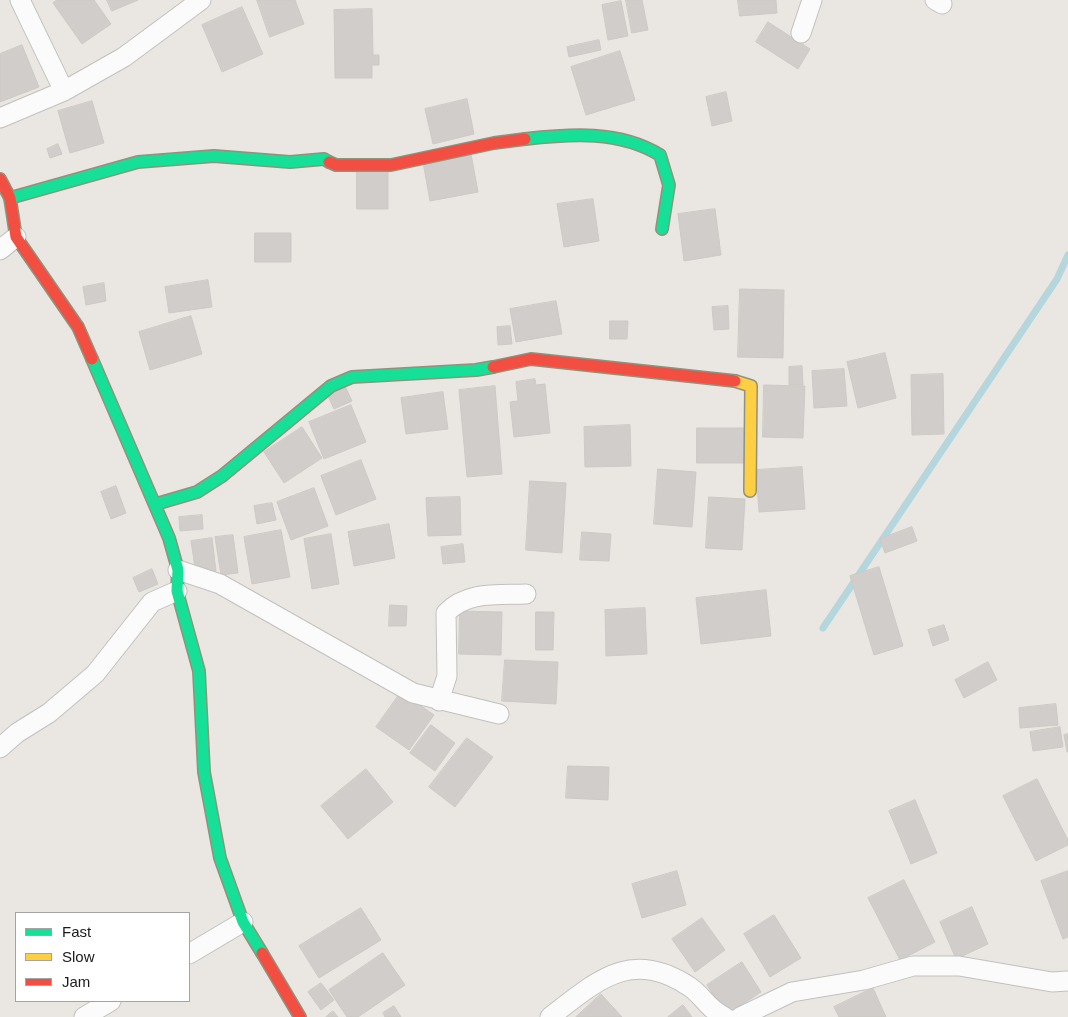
<!DOCTYPE html>
<style>
body{margin:0}
#map{position:relative;width:1068px;height:1017px;overflow:hidden;background:#eae7e3;font-family:Arial,sans-serif}
canvas{display:block}
.legend{position:absolute;left:15px;top:912px;width:175px;height:90px;box-sizing:border-box;background:#fff;border:1px solid #a4a4a4;margin:0;padding:6px 9px;list-style:none;font-size:15px;color:#1b1b1b}
.legend li{display:flex;align-items:center;gap:10px;height:25px}
.legend b{width:25px;border:1px solid #a4a4a4}
</style>
<div id="map">
<canvas width="1068" height="1017"></canvas>
<ul class="legend">
<li><b style="height:6px;background:#16e098"></b>Fast</li>
<li><b style="height:6px;background:#ffcf43"></b>Slow</li>
<li><b style="height:6px;background:#f24e42"></b>Jam</li>
</ul>
</div>
<script>
const ctx = document.querySelector('canvas').getContext('2d');
ctx.lineJoin = 'round';
function trace(path, color, width, dash) { ctx.strokeStyle = color; ctx.lineWidth = width; ctx.lineCap = dash ? 'butt' : 'round'; ctx.setLineDash(dash || []); ctx.stroke(path); }
function fill(path, color) { ctx.fillStyle = color; ctx.fill(path, 'evenodd'); }
trace(new Path2D(`
 M823,628l234,-349 11,-24`), '#b6d6dd', 7);
const building = new Path2D(`
 M57,0h37l17,24 -29,20 -29,-41z
 M107,0h31l-26,11z
 M257,0h38l9,24 -34,13z
 M626,0h16l6,30 -16,3z
 M738,0h38l1,13 -37,3z
 M621,1l7,35 -20,4 -6,-35z
 M242,7l21,47 -41,18 -20,-47z
 M372,9l1,46h6v10h-7v13h-37l-1,-68z
 M768,22l42,27 -12,20 -42,-27z
 M599,40l2,10 -32,7 -2,-10z
 M22,45l17,42 -39,15v-48z
 M620,51l15,49 -49,15 -15,-48z
 M726,92l6,29 -20,5 -6,-29z
 M467,99l7,35 -41,10 -8,-35z
 M92,101l12,42 -34,10 -12,-42z
 M58,144l4,10 -12,4 -3,-9z
 M471,154l7,38 -48,9 -7,-39z
 M357,170h31v39h-31z
 M593,199l6,42 -35,6 -7,-43z
 M715,209l6,46 -37,6 -6,-47z
 M255,233h36v29h-36z
 M208,280l4,27 -43,6 -4,-26z
 M104,283l2,18 -20,4 -3,-18z
 M740,289l44,1 -1,68 -45,-1z
 M556,301l6,33 -46,8 -6,-33z
 M728,306l1,23 -15,1 -2,-23z
 M191,316l11,38 -52,16 -11,-38z
 M610,321h18l-1,18h-17z
 M510,326l2,18 -14,1 -1,-18z
 M885,353l11,45 -38,10 -11,-46z
 M802,366l1,19h-14v-18z
 M844,369l3,37 -33,2 -2,-37z
 M943,374l1,60 -32,1 -1,-60z
 M535,379l1,6 9,-1 5,49 -36,4 -4,-35 8,-1 -2,-19z
 M764,385l41,1 -2,52 -40,-1z
 M345,386l7,15 -18,8 -7,-15z
 M495,386l7,88 -35,3 -8,-87z
 M443,392l5,37 -42,5 -5,-36z
 M351,405l15,37 -42,17 -15,-37z
 M630,425l1,41 -46,1 -1,-40z
 M302,427l20,31 -38,25 -20,-31z
 M697,428h50v35h-50z
 M361,460l15,39 -40,16 -15,-39z
 M802,467l3,42 -46,3 -3,-42z
 M658,469l38,3 -4,55 -38,-3z
 M530,481l36,2 -4,70 -36,-3z
 M116,486l10,27 -15,6 -10,-27z
 M314,488l14,38 -37,14 -14,-38z
 M460,497l1,38 -33,1 -2,-38z
 M709,497l36,2 -3,51 -36,-2z
 M272,503l4,17 -19,4 -3,-18z
 M202,515l1,14 -23,2 -1,-14z
 M389,524l6,34 -41,8 -6,-34z
 M912,527l5,14 -32,12 -5,-14z
 M281,530l9,47 -38,7 -8,-47z
 M582,532l29,2 -2,27 -29,-1z
 M331,534l8,50 -27,5 -8,-50z
 M233,535l5,38 -17,2 -6,-38z
 M212,538l4,33 -20,3 -5,-33z
 M463,544l2,18 -22,2 -2,-17z
 M879,567l24,79 -29,9 -24,-79z
 M152,569l6,15 -19,8 -6,-14z
 M766,590l5,46 -70,8 -5,-46z
 M390,605l17,1 -1,20h-17z
 M645,608l2,46 -41,2 -1,-46z
 M460,611l42,1 -1,43 -42,-1z
 M536,612h18l-1,38h-17z
 M944,625l5,15 -16,6 -5,-16z
 M505,660l53,2 -2,42 -54,-3z
 M988,662l9,18 -33,18 -9,-18z
 M401,692l33,23 -25,35 -33,-23z
 M1056,704l2,21 -38,3 -1,-20z
 M431,725l24,18 -20,28 -25,-18z
 M1060,727l3,20 -30,4 -3,-19z
 M1068,734v18h-1l-3,-17z
 M467,738l26,19 -38,50 -26,-20z
 M568,766l41,1 -1,33 -42,-2z
 M366,769l27,33 -45,37 -27,-33z
 M1037,779l31,61v5l-32,16 -33,-65z
 M915,800l22,53 -26,11 -22,-53z
 M677,871l9,34 -44,13 -10,-34z
 M1068,871v66l-5,2 -22,-58z
 M904,880l31,62 -35,18 -32,-62z
 M972,907l16,37 -32,15 -16,-37z
 M361,908l20,32 -62,38 -20,-32z
 M774,915l27,43 -31,19 -26,-43z
 M702,918l23,32 -30,22 -23,-33z
 M383,953l22,32 -47,32h-11l-18,-27z
 M742,962l19,30 -35,23 -19,-30z
 M321,983l13,17 -13,10 -13,-18z
 M873,988l13,29h-47l-5,-10z
 M601,994l21,23h-46z
 M683,1005l9,12h-24z
 M394,1006l7,11h-16l-2,-4z
 M333,1011l5,6h-12z`);
fill(building, '#d0cdca');
trace(building, '#cdc9c5', 1);
const street = new Path2D(`
 M20,0l44,91
 M935,0l7,4
 M801,33l11,-33
 M0,118l64,-27 60,-34 77,-57
 M0,250l16,-13
 M178,570l42,14 193,109 86,21
 M439,701l8,-25 -1,-63c21,-22 51,-18 80,-19
 M0,748l17,-15 32,-20 46,-39 57,-72 25,-11
 M189,954l54,-32
 M84,1017l27,-16
 M550,1017c48,-37 81,-69 140,-30 14,10 18,22 35,30
 M740,1017l52,-25 72,-12 49,-14h46l93,16 16,-1`);
const fast = new Path2D(`
 M525,139c46,-5 94,-9 135,16l9,30 -7,44
 M10,198l128,-36 76,-6 76,6 34,-3 5,3
 M92,359l77,179 9,32 -1,21 22,80 5,101 16,86 23,64 19,31
 M156,504l41,-12 25,-16 109,-90 21,-9 124,-7 17,-3`);
const slow = new Path2D(`
 M735,381l16,5 -1,105`);
const jam = new Path2D(`
 M329,162l7,3h55l103,-22 31,-4
 M0,179l10,19 6,39 62,90 14,32
 M493,367l38,-8 204,22
 M262,953l38,64`);
trace(street, '#c2c1bf', 21);
trace(fast, '#91927c', 14);
trace(slow, '#91927c', 14);
trace(jam, '#91927c', 14);
trace(street, '#fcfbfb', 19);
trace(fast, '#16e098', 11);
trace(slow, '#ffcf43', 11);
trace(jam, '#f24e42', 11);
</script>
